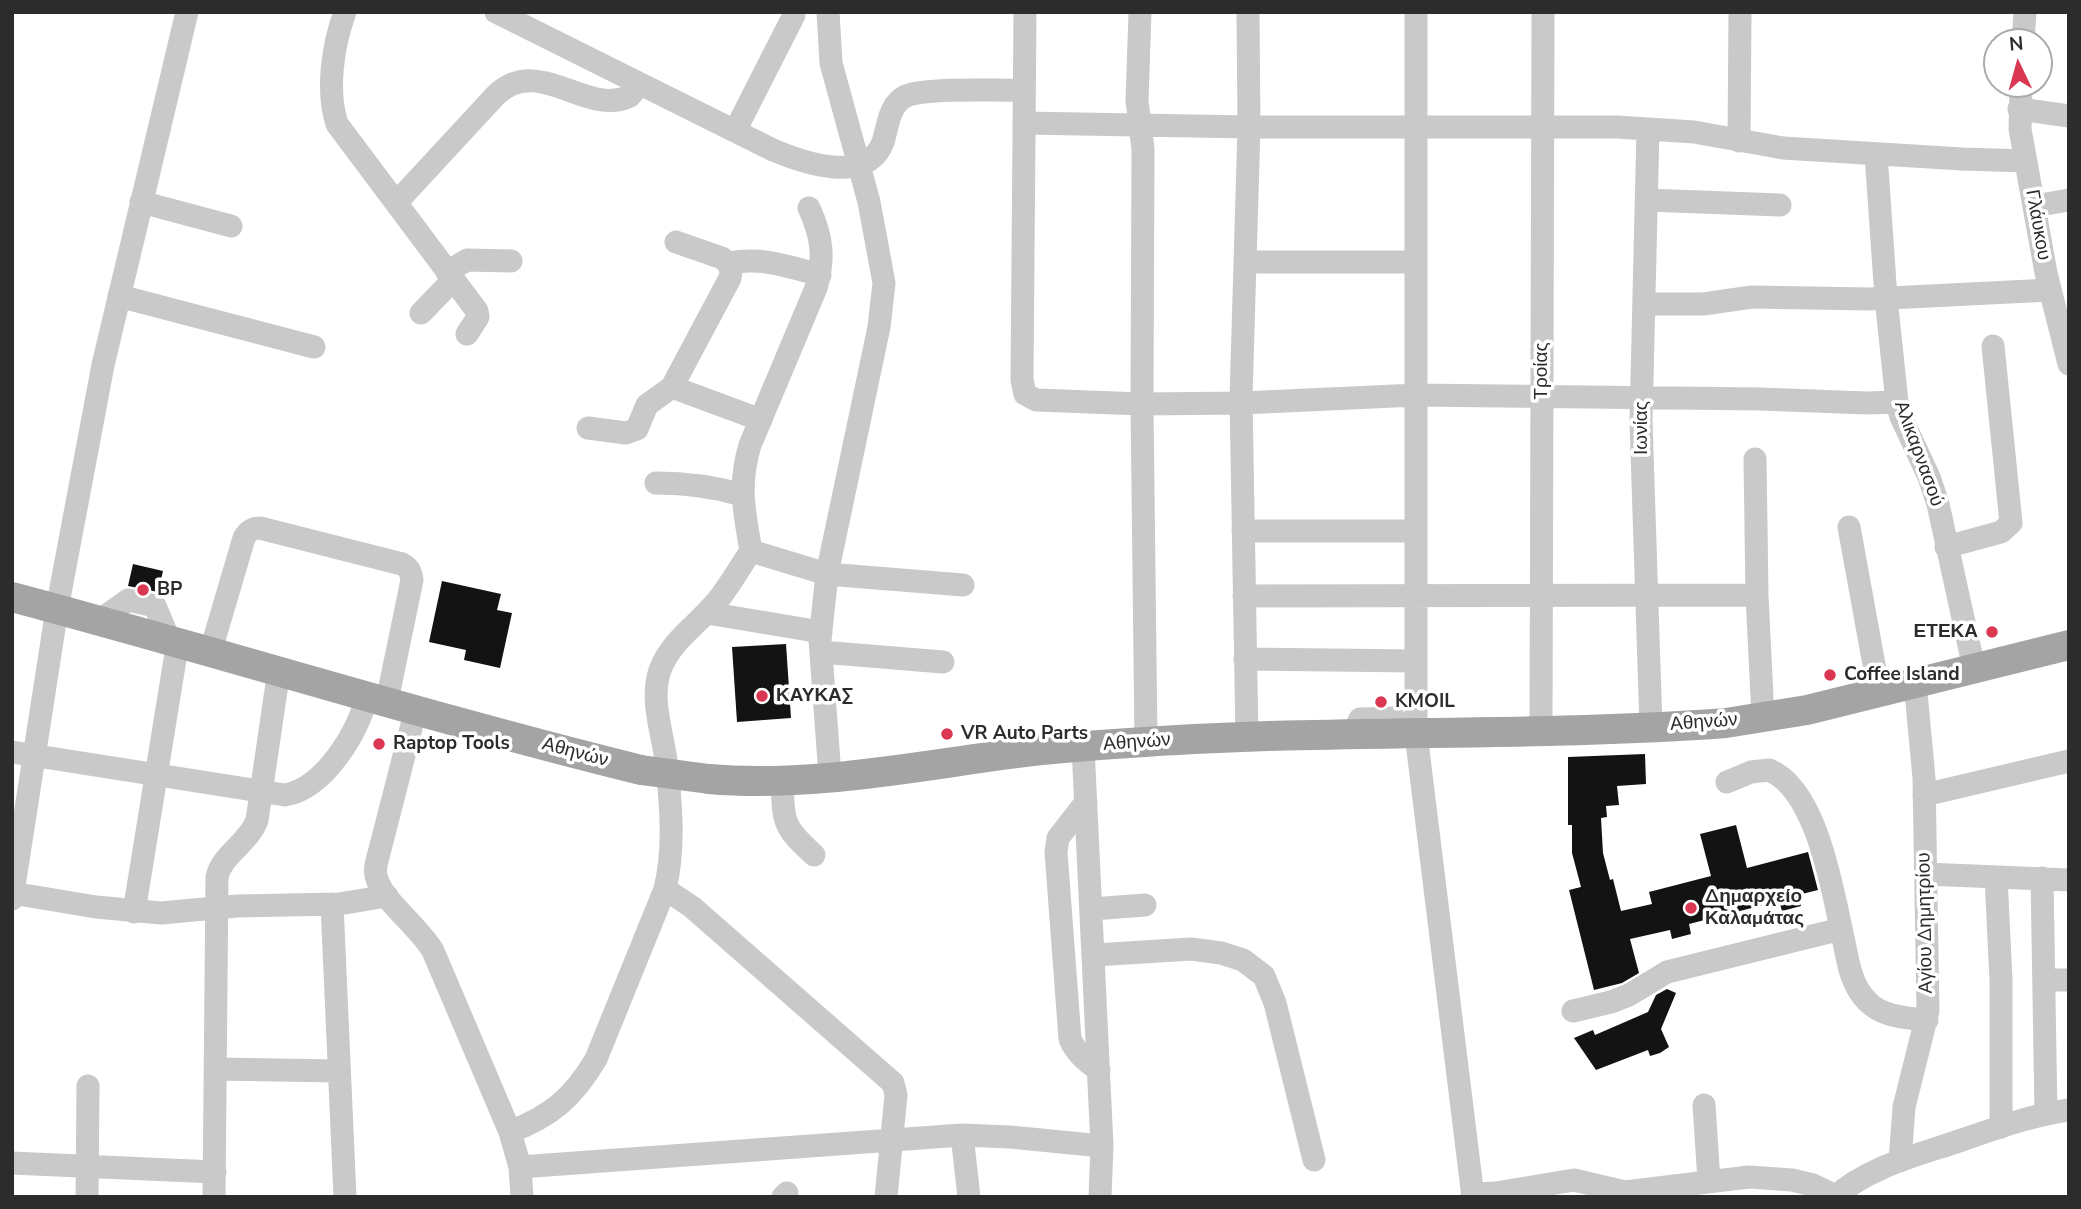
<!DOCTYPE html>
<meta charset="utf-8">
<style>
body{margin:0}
#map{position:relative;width:2081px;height:1209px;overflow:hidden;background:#fff;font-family:"Nunito Sans",sans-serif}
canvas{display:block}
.frame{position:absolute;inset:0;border:14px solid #2c2c2c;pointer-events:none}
.north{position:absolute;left:1983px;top:28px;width:70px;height:70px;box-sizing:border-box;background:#fff;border:2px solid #ababab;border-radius:50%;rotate:355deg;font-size:19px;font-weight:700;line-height:28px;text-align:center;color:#2c2c2c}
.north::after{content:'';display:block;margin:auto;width:24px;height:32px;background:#da3752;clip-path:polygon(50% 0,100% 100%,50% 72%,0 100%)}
</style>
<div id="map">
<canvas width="2081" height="1209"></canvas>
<div class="frame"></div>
<div class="north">N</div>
</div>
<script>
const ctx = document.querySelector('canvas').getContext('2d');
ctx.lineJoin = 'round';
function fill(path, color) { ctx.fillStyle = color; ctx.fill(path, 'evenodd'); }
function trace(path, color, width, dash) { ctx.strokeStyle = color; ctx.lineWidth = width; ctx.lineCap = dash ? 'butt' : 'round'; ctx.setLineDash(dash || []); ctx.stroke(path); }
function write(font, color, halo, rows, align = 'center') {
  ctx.font = font + ' "Nunito Sans",sans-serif'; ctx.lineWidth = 7; ctx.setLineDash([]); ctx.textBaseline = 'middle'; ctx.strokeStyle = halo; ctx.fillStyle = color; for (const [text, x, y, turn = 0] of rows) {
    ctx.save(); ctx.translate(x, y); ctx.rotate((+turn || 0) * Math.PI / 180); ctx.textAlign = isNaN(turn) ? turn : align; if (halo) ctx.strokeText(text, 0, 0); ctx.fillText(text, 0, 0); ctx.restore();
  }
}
fill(new Path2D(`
 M133,564l30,7 -5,21 -30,-6z
 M442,581l59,13 -4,16 15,3 -12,55 -36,-8 2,-10 -37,-8z
 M786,644l5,74 -54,4 -5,-75z
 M1645,754l1,30 -29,2 2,19 -13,1 1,11 -6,1 2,35 7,27 3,-1 8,32 31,-7 -3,-12 62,-16 -11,-42 36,-9 11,43 61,-16 10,38 -20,5 3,11 -19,5 -3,-10 -90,23 2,10 -19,5 -2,-9 -40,9 9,34 -17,10 -28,7 -25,-100 12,-3 -9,-34v-28h-4v-68z
 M1667,989l9,4 -15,36 8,18 -9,6 -10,3 -2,-6 -52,20 -22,-32 19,-8 2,5 53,-23 8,-17z`), '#131313');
trace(new Path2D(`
 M345,12c-12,33 -19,78 -8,112l140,187 1,6 -11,17
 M496,12l277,138c31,13 94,35 110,-8 5,-16 6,-38 23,-46 22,-9 91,-5 118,-6
 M828,12l3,51 38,139 15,81 -5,44 -52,247 -7,66 10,136
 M1025,12l-3,368 3,14 11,6 106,4 100,-1 174,-8 344,4 107,4 30,-1
 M1140,12l-3,89 6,48 -1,255 4,338
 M1416,12v722l57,463
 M2023,42l2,-30
 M2021,84l-1,45 26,144 23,91
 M2019,109l50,7
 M1024,123l225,4h368l77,5 89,16 179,11 64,2
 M1648,129l-7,292 10,306
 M735,131l59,-116
 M1739,141l1,-129
 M1876,154l10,144 11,104 4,15 28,60 9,27 36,164
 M1647,200l133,5
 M141,202l90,24
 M396,203l100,-108c43,-41 90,22 134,1l10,-12
 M2034,206l35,-6
 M1245,262h170
 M728,263c36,-6 58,3 92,12
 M447,272l20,-12 44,1
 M119,296l195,51
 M1644,304h59l49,-7 117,2 181,-9
 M421,313l32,-33
 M672,387l89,33
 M588,428l38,5 11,-4 10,-24 25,-18 58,-109c2,-9 0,-14 -8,-20l-46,-16
 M1755,459l2,136 6,123
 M656,483c31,0 56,3 86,12
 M1849,527l30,165
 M1243,531h172
 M1946,547l55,-15 10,-9 -18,-177
 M751,551l76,23 136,11
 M1244,596l513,-1
 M707,613l114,19
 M100,620l28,-20 27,6 14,33
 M211,650l33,-112c4,-7 8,-10 16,-10l142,36c7,4 9,8 10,16l-25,121
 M821,652l122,10
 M1245,659l170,2
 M416,709l-38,148c-2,7 -4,15 -1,22 6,22 43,49 56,72l77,181 10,35 2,30
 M1541,730l2,-718
 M1352,735l8,-16 34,-1 10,16
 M1247,737l-6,-339 8,-271 -1,-115
 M1083,747l19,399 -2,51
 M12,752l273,43c40,-7 73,-63 82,-99
 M782,779c2,43 -1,46 32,76
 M1727,782l24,-10 18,-2c49,20 64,124 75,172 4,20 7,43 23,59 15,16 39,17 60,19
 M1924,795l145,-34
 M1086,802l-28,36 -2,14 14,187c6,14 16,23 29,31
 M1925,874l144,6
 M1996,877l5,103v147
 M2042,878l4,235
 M665,889l27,18 201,176 3,12 -10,102
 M12,893l84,14 65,6 76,-7 102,-2 48,-8
 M12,899l45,-290 46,-244 84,-353
 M332,904l13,293
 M1092,909l53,-4
 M134,912l44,-271
 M1095,955l96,-6 30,4 22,7 21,16 11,27 39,157
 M2045,980h24
 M1573,1011l38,-9 18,-7 38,-23 174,-43
 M216,1069l122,2
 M1704,1105l5,76
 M510,1132c41,-16 63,-34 86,-73l69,-170c10,-40 6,-88 1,-129 -4,-29 -16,-61 -6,-90 11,-30 39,-46 58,-70 12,-15 22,-33 33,-49 -7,-41 -13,-65 -1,-106l66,-157c9,-30 6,-52 -7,-80
 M962,1135l7,62
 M1900,1161l4,-54 24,-96 -4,-233 -9,-96
 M12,1163l203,9
 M520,1167l442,-32 48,2 92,9
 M1472,1194l24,-1 78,-13 51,12 124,-15 43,3 21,5 23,11
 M87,1197l1,-111
 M214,1197l3,-320c5,-23 32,-34 40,-57l22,-150
 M783,1197l4,-4
 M1835,1197c33,-30 83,-42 124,-56 36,-12 72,-26 110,-31`), '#c9c9c9', 23);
trace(new Path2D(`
 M12,597c210,56 418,121 629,173
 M709,779c92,8 187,-9 279,-22 52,-8 105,-12 157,-15 194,-13 388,-5 581,-19l81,-13 262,-65`), '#a4a4a4', 30);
trace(new Path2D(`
 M641,770l68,9`), '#a4a4a4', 30);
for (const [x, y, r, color] of [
 [143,590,7,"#da3752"],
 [1992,632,7,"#da3752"],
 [1830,675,7,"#da3752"],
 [762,696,7,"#da3752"],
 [1381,702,7,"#da3752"],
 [947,734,7,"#da3752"],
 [379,744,7,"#da3752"],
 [1691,908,7,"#da3752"]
]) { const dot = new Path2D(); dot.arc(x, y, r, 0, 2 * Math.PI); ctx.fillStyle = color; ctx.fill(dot); trace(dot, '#fff', 2.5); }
write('19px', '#2c2c2c', '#fff', [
 ["Γλάυκου",2037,225,80],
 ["Τροίας",1542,371,-90],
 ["Ιωνίας",1642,428,-90],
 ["Αλικαρνασού",1918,454,70],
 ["Αθηνών",1704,723,-4],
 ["Αθηνών",1137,743,-4],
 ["Αθηνών",575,753,15],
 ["Αγίου Δημητρίου",1926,923,-91]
]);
write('bold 19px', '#2c2c2c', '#fff', [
 ["BP",157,590],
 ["ΕΤΕΚΑ",1978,632,"right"],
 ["Coffee Island",1844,675],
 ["ΚΑΥΚΑΣ",776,696],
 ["KMOIL",1395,702],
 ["VR Auto Parts",961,734],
 ["Raptop Tools",393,744],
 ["Δημαρχείο",1705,897],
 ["Καλαμάτας",1705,919]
], 'left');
</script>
